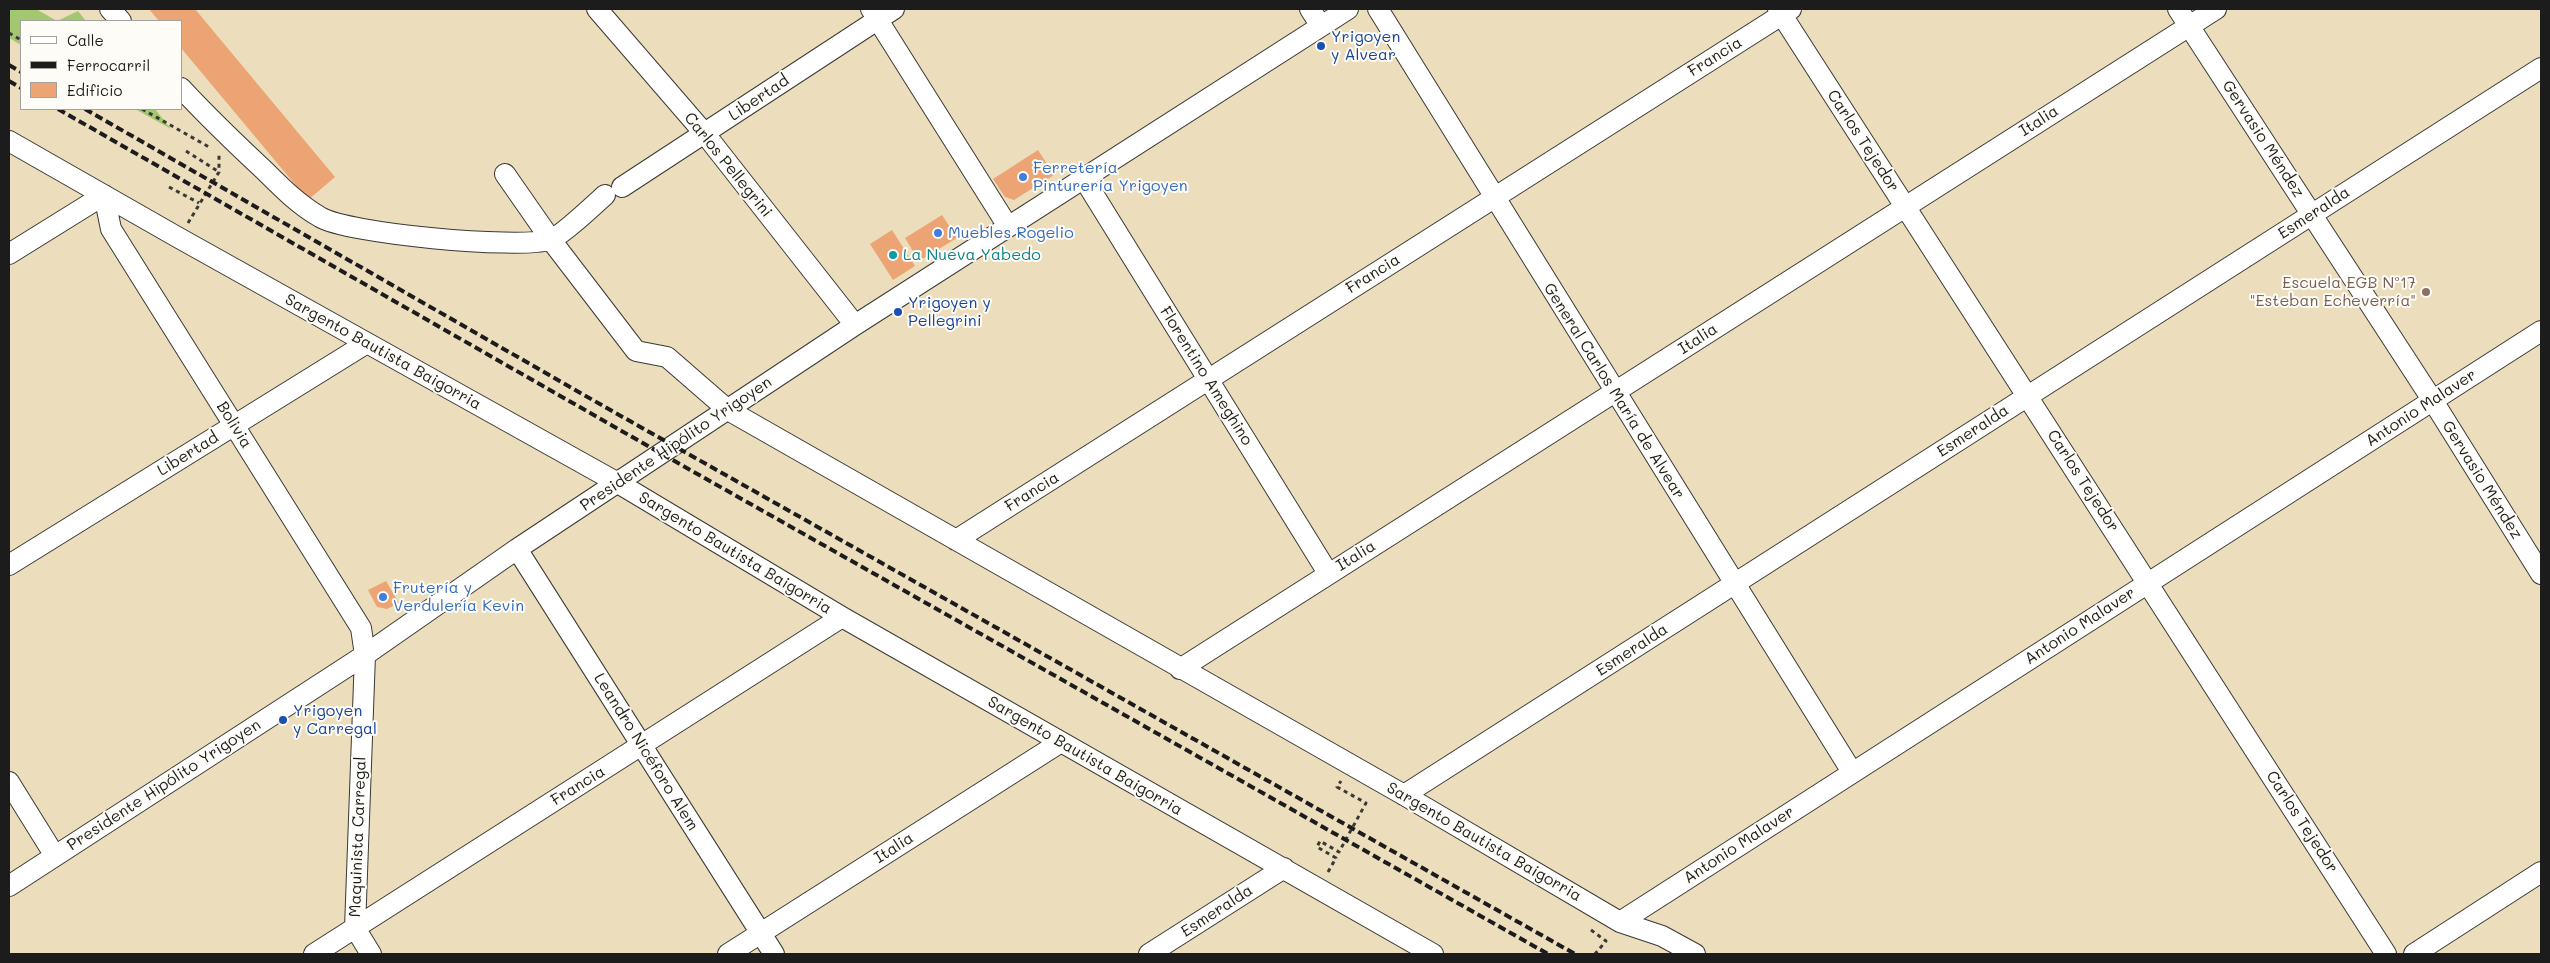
<!DOCTYPE html>
<meta charset="utf-8">
<style>
body{margin:0}
#map{position:relative;width:2550px;height:963px;overflow:hidden;background:#ecdebc;font-family:Mali,sans-serif}
canvas{display:block}
.frame{position:absolute;inset:0;border:10px solid #1c1c1c;pointer-events:none}
.legend{position:absolute;left:20px;top:20px;width:162px;height:90px;box-sizing:border-box;background:#fdfcf7;border:1px solid #a3a29f;margin:0;padding:6px 9px;list-style:none;font-size:15px;color:#1c1c1c}
.legend li{display:flex;align-items:center;gap:10px;height:25px}
.legend b{width:25px;border:1px solid #a3a29f}
</style>
<div id="map">
<canvas width="2550" height="963"></canvas>
<div class="frame"></div>
<ul class="legend">
<li><b style="height:6px;background:#fff"></b>Calle</li>
<li><b style="height:6px;background:#1c1c1c"></b>Ferrocarril</li>
<li><b style="height:14px;background:#eca474"></b>Edificio</li>
</ul>
</div>
<script>
const ctx = document.querySelector('canvas').getContext('2d');
ctx.lineJoin = 'round';
function fill(path, color) { ctx.fillStyle = color; ctx.fill(path, 'evenodd'); }
function trace(path, color, width, dash) { ctx.strokeStyle = color; ctx.lineWidth = width; ctx.lineCap = dash ? 'butt' : 'round'; ctx.setLineDash(dash || []); ctx.stroke(path); }
function write(font, color, halo, rows, align = 'center') {
  ctx.font = font + ' Mali,sans-serif'; ctx.lineWidth = 4; ctx.setLineDash([]); ctx.textBaseline = 'middle'; ctx.strokeStyle = halo; ctx.fillStyle = color; for (const [text, x, y, turn = 0] of rows) {
    ctx.save(); ctx.translate(x, y); ctx.rotate((+turn || 0) * Math.PI / 180); ctx.textAlign = isNaN(turn) ? turn : align; if (halo) ctx.strokeText(text, 0, 0); ctx.fillText(text, 0, 0); ctx.restore();
  }
}
fill(new Path2D(`
 M9,9h27l21,12 21,-10 8,10h-65v24l-12,-7z
 M135,109h20l16,20z`), '#a3c771');
fill(new Path2D(`
 M149,9h46l140,168 -27,23 -127,-152v-27h-22z
 M1038,150l16,25 -40,25 -9,-3 -12,-18z
 M942,215l15,23 -38,23 -14,-23z
 M892,230l23,36 -22,14 -23,-36z
 M386,581l13,22 -12,6 -10,-2 -9,-17z`), '#eca474');
const minor = new Path2D(`
 M110,9l11,12
 M597,9l108,125 150,191
 M871,9l136,216
 M1310,9l11,17
 M1378,9l474,763
 M1778,9l608,945
 M2178,9l255,392 108,173
 M181,88c27,29 55,56 84,83 17,17 34,34 55,46 28,17 197,32 229,23 10,-2 46,-36 56,-45
 M9,141l170,97 439,245 224,134 591,337
 M505,174l46,66 85,111 31,6 61,53 676,385 216,127 42,14 33,18
 M1084,179l244,394
 M622,187l272,-178
 M104,195l7,34 250,399 4,27 -10,273 16,26
 M9,254l95,-59
 M956,540l835,-531
 M517,549l257,405
 M9,565l358,-222
 M1180,669l1036,-660
 M9,782l46,74
 M1404,795l1137,-727
 M9,886l356,-231 152,-106 338,-224 493,-316
 M1620,922l921,-591
 M314,954l528,-337
 M728,954l333,-212
 M1149,954l135,-86
 M2414,954l127,-82`);
trace(minor, '#3b3934', 22);
trace(new Path2D(`
 M9,33l12,7
 M142,109l67,38
 M186,151l33,21
 M169,187l30,16
 M188,223l31,-51v-17
 M1328,872l8,-14 -19,-11 3,-6 19,11 27,-49 -29,-16 4,-6
 M1591,930l15,11 -11,13`), '#3b3934', 3, [4, 4]);
trace(minor, '#fff', 20);
trace(new Path2D(`
 M9,65l12,7
 M9,81l12,7
 M58,109l604,345 886,500
 M85,109l520,298 970,547`), '#1c1c1c', 4, [8, 4]);
for (const [x, y, r, color] of [
 [1321,46,5,"#1a4fb4"],
 [1023,177,5,"#3f7fe0"],
 [938,233,5,"#3f7fe0"],
 [893,255,5,"#0f9aa8"],
 [2426,292,5,"#8d6e63"],
 [898,312,5,"#1a4fb4"],
 [383,597,5,"#3f7fe0"],
 [283,720,5,"#1a4fb4"]
]) { const dot = new Path2D(); dot.arc(x, y, r, 0, 2 * Math.PI); ctx.fillStyle = color; ctx.fill(dot); trace(dot, '#fdfcf7', 2); }
write('16px', '#164399', '#fdfcf7', [
 ["Yrigoyen",1331,37],
 ["y Alvear",1331,55],
 ["Yrigoyen y",908,303],
 ["Pellegrini",908,321],
 ["Yrigoyen",293,711],
 ["y Carregal",293,729]
], 'left');
write('16px', '#1c1c1c', '#fdfcf7', [
 ["Francia",1715,57,-32],
 ["Libertad",759,98,-34],
 ["Italia",2039,121,-33],
 ["Gervasio Méndez",2263,139,57],
 ["Carlos Tejedor",1863,141,57],
 ["Carlos Pellegrini",728,165,51],
 ["Esmeralda",2314,213,-33],
 ["Francia",1373,274,-32],
 ["Italia",1698,339,-33],
 ["Sargento Bautista Baigorria",383,352,29],
 ["Florentino Ameghino",1206,376,58],
 ["General Carlos María de Alvear",1614,391,58],
 ["Antonio Malaver",2421,408,-33],
 ["Bolivia",234,425,58],
 ["Esmeralda",1973,431,-33],
 ["Presidente Hipólito Yrigoyen",676,444,-34],
 ["Libertad",188,454,-32],
 ["Gervasio Méndez",2482,480,58],
 ["Carlos Tejedor",2083,481,57],
 ["Francia",1032,492,-32],
 ["Sargento Bautista Baigorria",735,553,31],
 ["Italia",1356,556,-32],
 ["Antonio Malaver",2080,626,-33],
 ["Esmeralda",1632,650,-33],
 ["Leandro Nicéforo Alem",646,752,58],
 ["Sargento Bautista Baigorria",1085,756,30],
 ["Presidente Hipólito Yrigoyen",164,785,-33],
 ["Francia",578,786,-32],
 ["Carlos Tejedor",2302,822,57],
 ["Maquinista Carregal",358,837,-88],
 ["Sargento Bautista Baigorria",1484,842,30],
 ["Antonio Malaver",1739,845,-33],
 ["Italia",894,848,-33],
 ["Esmeralda",1217,911,-33]
]);
write('16px', '#366cbe', '#fdfcf7', [
 ["Ferretería",1033,168],
 ["Pinturería Yrigoyen",1033,186],
 ["Muebles Rogelio",948,233],
 ["Frutería y",393,588],
 ["Verdulería Kevin",393,606]
], 'left');
write('16px', '#0d838f', '#fdfcf7', [
 ["La Nueva Yabedo",903,255]
], 'left');
write('16px', '#785e54', '#fdfcf7', [
 ["Escuela EGB Nº17",2416,283],
 ["\"Esteban Echeverría\"",2416,301]
], 'right');
</script>
